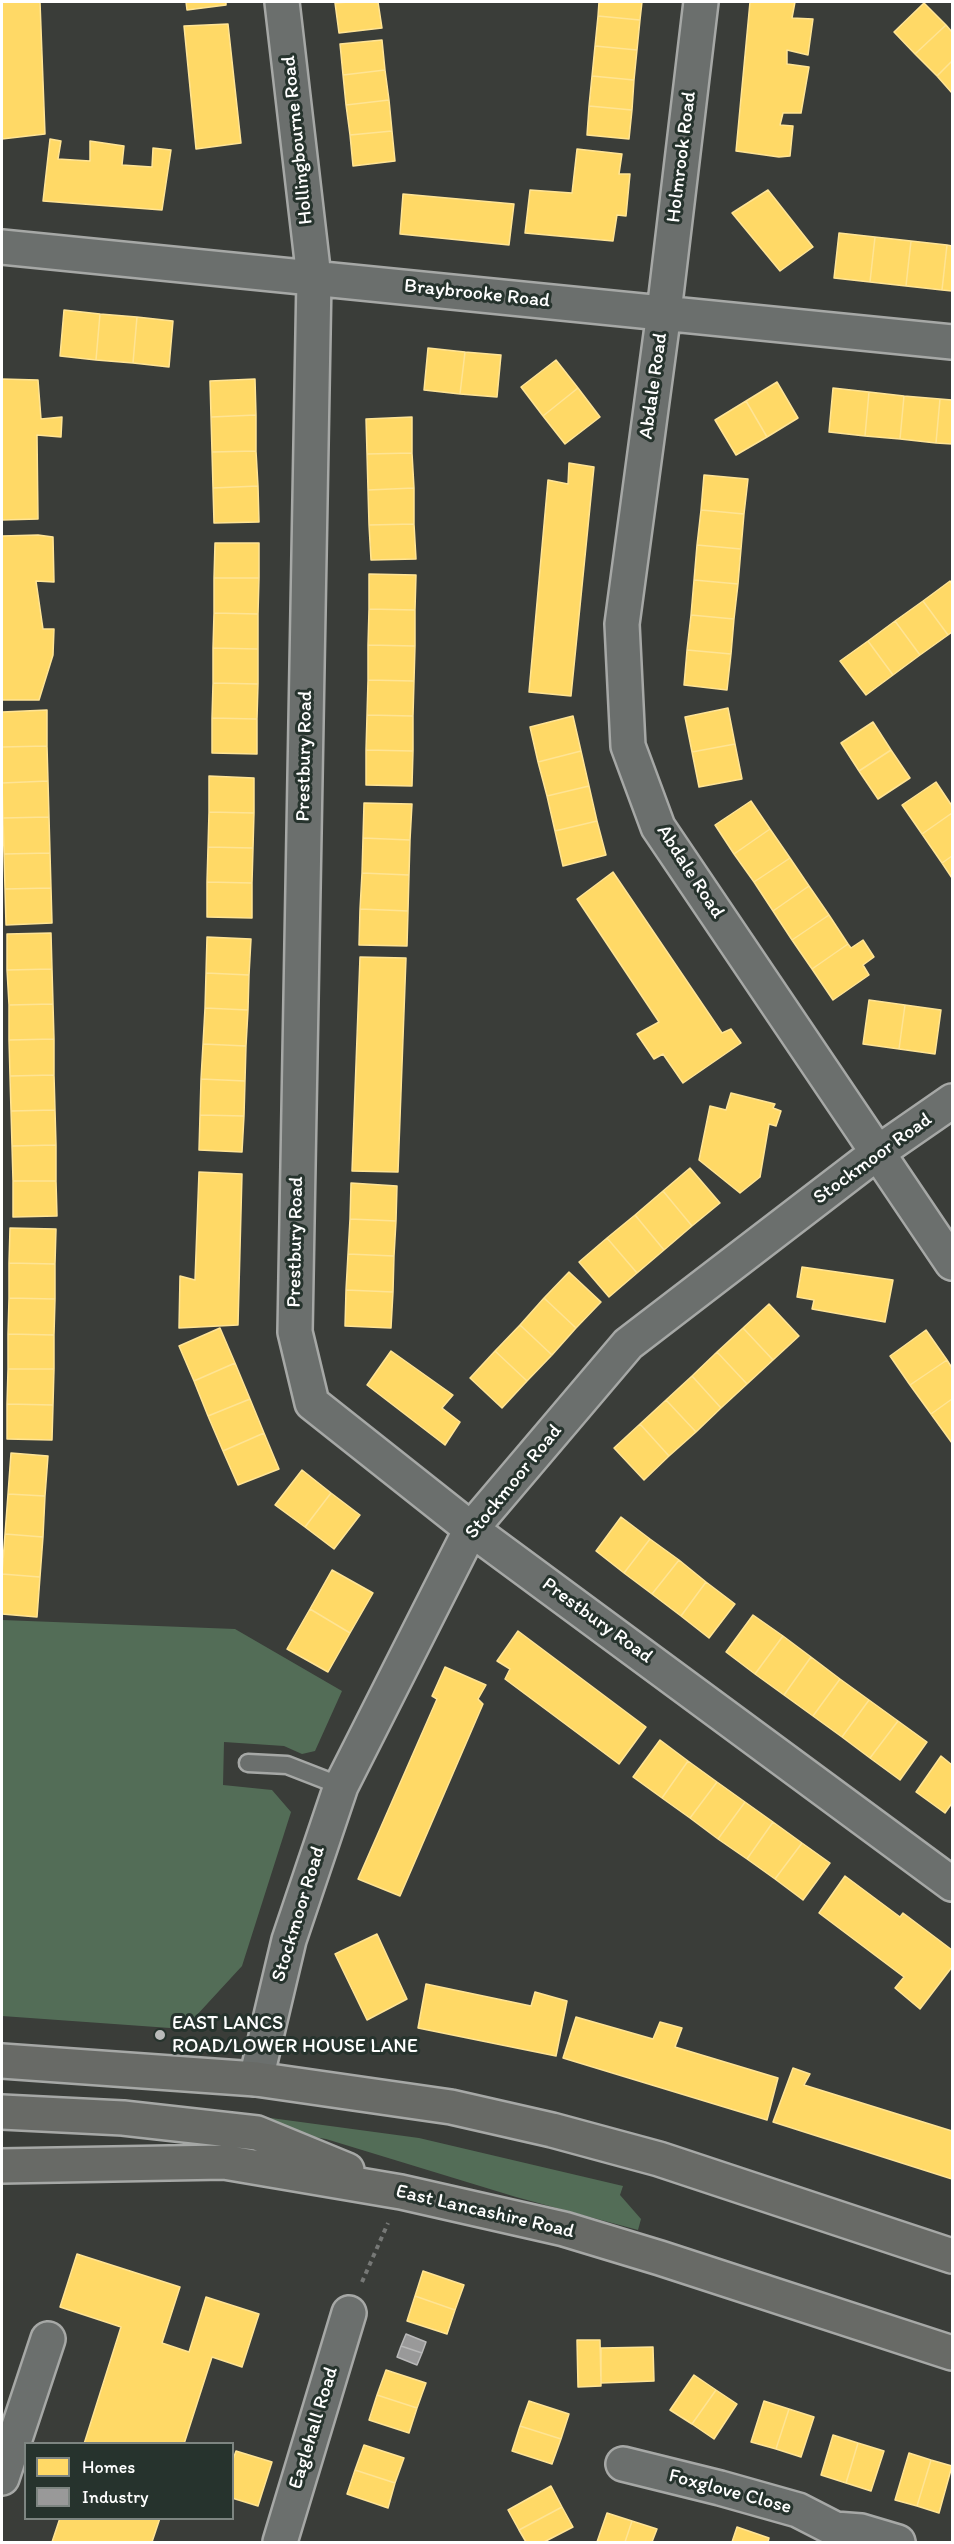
<!DOCTYPE html>
<style>
body{margin:0}
#map{position:relative;width:954px;height:2544px;overflow:hidden;background:#3a3d39;font-family:Itim,sans-serif}
canvas{display:block}
.frame{position:absolute;inset:0;border:3px solid #fff;pointer-events:none}
.legend{position:absolute;left:24px;top:2442px;width:210px;height:78px;box-sizing:border-box;background:#26332d;border:2px solid #7d8581;margin:0;padding:8px 10px;list-style:none;font-size:18px;color:#fff}
.legend li{display:flex;align-items:center;gap:12px;height:30px}
.legend b{width:30px;border:2px solid #7d8581}
</style>
<div id="map">
<canvas width="954" height="2544"></canvas>
<div class="frame"></div>
<ul class="legend">
<li><b style="height:16px;background:#ffd966"></b>Homes</li>
<li><b style="height:16px;background:#999"></b>Industry</li>
</ul>
</div>
<script>
const ctx = document.querySelector('canvas').getContext('2d');
ctx.lineJoin = 'round';
function fill(path, color) { ctx.fillStyle = color; ctx.fill(path, 'evenodd'); }
function trace(path, color, width, dash) { ctx.strokeStyle = color; ctx.lineWidth = width; ctx.lineCap = dash ? 'butt' : 'round'; ctx.setLineDash(dash || []); ctx.stroke(path); }
function write(font, color, halo, rows, align = 'center') {
  ctx.font = font + ' Itim,sans-serif'; ctx.lineWidth = 6; ctx.setLineDash([]); ctx.textBaseline = 'middle'; ctx.strokeStyle = halo; ctx.fillStyle = color; for (const [text, x, y, turn = 0] of rows) {
    ctx.save(); ctx.translate(x, y); ctx.rotate((+turn || 0) * Math.PI / 180); ctx.textAlign = isNaN(turn) ? turn : align; if (halo) ctx.strokeText(text, 0, 0); ctx.fillText(text, 0, 0); ctx.restore();
  }
}
fill(new Path2D(`
 M2,1620l233,9 107,62 -27,60 -13,3 -18,-8 -60,-4 -1,43 49,5 19,22 -49,154 -58,63 -182,-13z
 M219,2111l200,27 204,48 -3,9 21,24 -3,11 -122,-33 -190,-58 -108,-18z`), '#536d57');
const homes = new Path2D(`
 M2,2h38l5,132 -43,5z
 M186,2h40v3l-39,5z
 M349,2h29l4,26 -43,5 -4,-30z
 M599,2h43l-2,18 -42,-4z
 M750,2h45l-3,16 21,1 -5,36 -21,-5v14l22,3 -8,46h-18l-3,12 13,1 -3,30 -11,1 -43,-6z
 M924,3l22,22 -31,29 -21,-22z
 M598,16l42,4 -3,30 -42,-4z
 M228,24l13,119 -45,6 -12,-123z
 M946,25l6,7v29l-15,15 -22,-22z
 M382,40l3,30 -42,5 -3,-31z
 M595,46l42,4 -3,30 -42,-4z
 M952,61v32l-15,-17z
 M385,70l4,30 -43,5 -3,-30z
 M592,76l42,4 -2,30 -43,-4z
 M389,100l3,31 -42,4 -4,-30z
 M589,106l43,4 -3,29 -42,-4z
 M392,131l3,30 -42,5 -3,-31z
 M50,139l11,2 -3,18 32,2v-20l34,5 -2,19 30,2 1,-19 18,2 -9,60 -119,-9z
 M577,149l45,5 -3,20h11l-4,42 -9,-1 -4,26 -88,-8 5,-43 42,3z
 M768,190l45,57 -33,24 -48,-58z
 M403,194l111,10 -5,41 -109,-11z
 M839,233l36,4 -5,45 -36,-4z
 M875,237l36,4 -5,45 -36,-4z
 M911,241l36,4 -5,45 -36,-4z
 M947,245l5,1v45l-10,-1z
 M64,310l36,4 -4,46 -36,-4z
 M100,314l37,3 -4,46 -37,-3z
 M137,317l36,4 -4,46 -36,-4z
 M428,348l37,4 -5,42 -36,-4z
 M465,352l36,3 -4,42 -37,-3z
 M556,360l22,28 -35,28 -22,-29z
 M2,379l36,1 3,39 21,-2 -1,20 -24,-2 1,84 -36,1z
 M255,379l1,36 -45,2 -1,-36z
 M777,382l21,36 -31,19 -21,-36z
 M578,388l22,29 -35,27 -22,-28z
 M833,388l36,4 -4,44 -36,-4z
 M869,392l35,4 -4,43 -35,-3z
 M904,396l36,3 -4,44 -36,-4z
 M940,399l12,1v44l-16,-1z
 M746,401l21,36 -31,18 -21,-35z
 M256,415v36l-44,1 -1,-35z
 M412,417v36l-45,1 -1,-35z
 M256,451l2,35 -45,2 -1,-36z
 M412,453l2,35 -46,2 -1,-36z
 M569,463l25,4 -23,229 -42,-4 19,-212 20,4z
 M704,475l44,4 -4,35 -43,-4z
 M258,486l1,36 -45,1 -1,-35z
 M414,488v36l-45,1 -1,-35z
 M701,510l43,4 -3,35 -44,-4z
 M414,524l2,35 -45,1 -2,-35z
 M38,535l15,2 1,45 -18,-1 7,48h11l-1,26 -14,45h-37v-164z
 M215,543h44v35h-45z
 M697,545l44,4 -3,35 -44,-4z
 M369,574l47,1 -1,35 -46,-1z
 M214,578h45l-1,36 -44,-1z
 M694,580l44,4 -4,35 -43,-4z
 M950,581l2,3v48l-4,3 -25,-34z
 M923,601l25,34 -28,20 -25,-34z
 M369,609l46,1v36l-47,-1z
 M214,613l44,1v35l-45,-1z
 M691,615l43,4 -3,35 -44,-4z
 M895,621l25,34 -27,20 -25,-34z
 M868,641l25,34 -27,20 -26,-34z
 M368,645l47,1 -1,35 -46,-1z
 M213,648l45,1v35l-45,-1z
 M687,650l44,4 -4,36 -43,-5z
 M368,680l46,1 -1,35 -46,-1z
 M213,683l45,1 -1,35 -45,-1z
 M728,708l7,36 -43,8 -7,-35z
 M47,710v36l-45,1v-35z
 M367,715l46,1v35l-47,-1z
 M573,716l8,35 -43,11 -8,-35z
 M212,718l45,1v35l-45,-1z
 M873,722l18,28 -32,21 -18,-28z
 M735,744l7,35 -43,8 -7,-35z
 M47,746l1,35 -46,2v-36z
 M366,750l47,1 -1,35 -46,-1z
 M891,750l19,28 -32,21 -19,-28z
 M581,751l8,35 -42,10 -9,-34z
 M209,776l45,2v35l-45,-1z
 M48,781l1,36 -46,1 -1,-35z
 M936,782l16,24v7l-30,21 -20,-29z
 M589,786l8,35 -42,10 -8,-35z
 M751,801l19,28 -36,25 -19,-29z
 M364,803l48,1 -2,36 -47,-2z
 M209,812l45,1 -1,35 -45,-1z
 M952,813v43l-10,7 -20,-29z
 M49,817l1,36 -46,1 -1,-36z
 M597,821l9,34 -43,11 -8,-35z
 M770,829l20,29 -36,24 -20,-28z
 M363,838l47,2 -1,35 -47,-2z
 M208,847l45,1 -1,35 -45,-1z
 M50,853l1,35 -46,1 -1,-35z
 M952,856v22l-10,-15z
 M790,858l19,28 -36,25 -19,-29z
 M613,872l109,161 9,-4 10,14 -58,40 -20,-29 -9,5 -17,-25 22,-12 -82,-123z
 M362,873l47,2 -1,36 -48,-2z
 M207,882l45,1v35l-45,-1z
 M809,886l20,29 -37,25 -19,-29z
 M51,888l1,35 -46,2 -1,-36z
 M360,909l48,2 -1,35 -48,-1z
 M829,915l19,29 -36,25 -20,-29z
 M51,933l1,36 -45,1v-36z
 M207,937l44,2 -2,36 -43,-2z
 M863,940l11,17 -11,8 6,10 -36,25 -21,-31 36,-25 3,4z
 M360,957l46,1 -8,214 -46,-1z
 M52,969l1,35 -44,1 -2,-35z
 M206,973l43,2 -1,35 -43,-2z
 M869,1000l36,5 -6,44 -36,-5z
 M53,1004l1,35 -45,1v-35z
 M905,1005l36,5 -6,44 -36,-5z
 M205,1008l43,2 -2,36 -43,-2z
 M54,1039v36l-44,1 -1,-36z
 M203,1044l43,2 -1,35 -44,-2z
 M54,1075l1,35 -44,1 -1,-35z
 M201,1079l44,2 -1,35 -44,-1z
 M731,1093l44,11 -2,4 8,3 -5,15 -7,-2 -9,53 -20,16 -41,-33 11,-54 16,4z
 M55,1110l1,35 -44,1 -1,-35z
 M200,1115l44,1 -2,36 -43,-2z
 M56,1145v36h-43l-1,-35z
 M690,1168l30,35 -28,23 -29,-35z
 M199,1172l43,2 -4,151 -59,3 1,-52 15,4z
 M13,1181h43l1,35 -44,1z
 M351,1183l46,3 -1,35 -46,-2z
 M663,1191l29,35 -28,24 -29,-35z
 M635,1215l29,35 -27,23 -30,-35z
 M350,1219l46,2 -2,35 -46,-2z
 M10,1228l46,1 -1,35 -46,-1z
 M607,1238l30,35 -28,24 -30,-35z
 M348,1254l46,2 -1,36 -47,-2z
 M9,1263l46,1v35l-46,-1z
 M802,1267l91,13 -8,42 -73,-13 2,-9 -17,-3z
 M569,1272l32,30 -25,26 -32,-30z
 M346,1290l47,2 -2,36 -46,-2z
 M9,1298l46,1 -1,36 -46,-1z
 M544,1298l32,30 -24,27 -32,-30z
 M769,1304l30,32 -26,24 -30,-32z
 M520,1325l32,30 -25,26 -32,-30z
 M220,1328l15,35 -41,18 -15,-35z
 M743,1328l30,32 -26,24 -30,-32z
 M926,1330l21,30 -37,25 -20,-29z
 M8,1334l46,1v34h-46z
 M391,1351l62,44 -11,13 18,14 -15,23 -78,-60z
 M495,1351l32,30 -25,27 -32,-30z
 M717,1352l30,32 -26,24 -29,-32z
 M947,1360l5,8v31l-21,15 -21,-29z
 M235,1363l15,36 -42,17 -14,-35z
 M8,1369h46l-1,36 -46,-1z
 M692,1376l29,32 -25,24 -30,-32z
 M250,1399l14,34 -41,18 -15,-35z
 M952,1399v44l-21,-29z
 M666,1400l30,32 -27,24 -29,-32z
 M7,1404l46,1 -1,35 -45,-1z
 M640,1424l29,32 -25,24 -30,-32z
 M264,1433l15,36 -41,16 -15,-34z
 M11,1453l37,3 -3,40 -37,-2z
 M302,1470l29,23 -26,34 -30,-22z
 M331,1493l29,22 -26,34 -29,-22z
 M8,1494l37,2 -2,41 -38,-3z
 M621,1517l29,22 -26,34 -28,-22z
 M5,1534l38,3 -3,40 -38,-3z
 M650,1539l29,21 -27,34 -28,-21z
 M679,1560l27,22 -25,34 -29,-22z
 M332,1570l41,23 -23,40 -40,-24z
 M2,1574l38,3 -3,40 -35,-3z
 M706,1582l29,22 -26,34 -28,-22z
 M310,1609l40,24 -22,39 -41,-23z
 M753,1615l30,21 -28,38 -29,-22z
 M518,1631l128,96 -27,37 -114,-85 5,-10 -13,-8z
 M783,1636l28,21 -27,38 -29,-21z
 M811,1657l29,22 -27,37 -29,-21z
 M445,1667l41,18 -8,14 5,5 -83,192 -42,-17 79,-180 -5,-3z
 M840,1679l29,21 -27,37 -29,-21z
 M869,1700l29,21 -28,37 -28,-21z
 M898,1721l29,21 -27,38 -30,-22z
 M660,1740l28,21 -26,37 -29,-21z
 M941,1756l11,9v38l-7,10 -29,-21z
 M688,1761l29,21 -27,36 -28,-20z
 M717,1782l28,20 -27,37 -28,-21z
 M745,1802l28,20 -26,37 -29,-20z
 M773,1822l29,21 -27,36 -28,-20z
 M802,1843l28,20 -27,37 -28,-21z
 M845,1876l55,41 3,-4 49,37v17l-32,42 -25,-21 9,-11 -85,-64z
 M377,1934l30,65 -40,21 -32,-66z
 M426,1984l105,22 4,-14 32,9 -11,55 -138,-28z
 M576,2017l77,22 7,-17 22,6 -7,19 103,31 -11,42 -204,-62z
 M793,2068l17,6 -6,11 148,46v48l-179,-57z
 M77,2254l103,33 -18,56 27,9 17,-55 53,17 -17,53 -30,-10 -28,87h-100l37,-117 -61,-20z
 M423,2271l41,14 -9,25 -40,-14z
 M415,2296l40,14 -8,24 -40,-13z
 M577,2340h23l1,46 -23,1z
 M653,2347l1,34 -53,2v-35z
 M386,2370l40,13 -9,25 -40,-13z
 M694,2375l22,15 -24,34 -22,-14z
 M716,2390l21,14 -23,35 -22,-15z
 M377,2395l40,13 -8,25 -40,-13z
 M529,2401l40,13 -8,25 -41,-13z
 M764,2401l25,8 -13,40 -25,-7z
 M789,2409l25,8 -13,40 -25,-8z
 M520,2426l41,13 -9,25 -40,-13z
 M833,2435l25,8 -12,40 -25,-8z
 M858,2443l26,8 -13,40 -25,-8z
 M364,2445l40,13 -9,25 -40,-13z
 M236,2451l36,11 -14,44 -26,-8v-36z
 M909,2453l22,7 -14,46 -22,-6z
 M931,2460l21,6 -13,47 -22,-7z
 M355,2470l40,13 -7,25 -41,-14z
 M551,2486l11,21 -43,23 -11,-20z
 M562,2507l11,20 -29,15h-18l-7,-12z
 M607,2513l25,8 -7,21h-28z
 M60,2518h100l-8,24h-100z
 M632,2521l25,8 -5,13h-27z
 M737,2527l32,11 -1,4h-36z`);
fill(homes, '#ffd966');
trace(homes, '#ffe494', 1.5);
const industry = new Path2D(`
 M406,2334l20,8 -4,11 -21,-7z
 M401,2346l21,7 -5,12 -20,-8z`);
fill(industry, '#999');
trace(industry, '#b8b8b8', 1.5);
const lane = new Path2D(`
 M248,1763l39,2 54,21`);
const street = new Path2D(`
 M282,2l32,276 -19,1054 17,71 159,126 481,355
 M701,2l-37,310 -42,312 6,122 30,81 294,436
 M2,247l950,95
 M256,2079l33,-139 52,-154 130,-257 157,-185 249,-191 75,-52
 M623,2464l97,24 78,22 37,19 26,2 37,11
 M2,2478l46,-139
 M280,2542l69,-229`);
const highway = new Path2D(`
 M2,2061l254,18 195,28 101,23 107,29 293,97
 M2,2112l121,6 134,15 90,37
 M2,2166l222,-4 177,30 163,37 96,29 292,95`);
trace(lane, '#a6a8a6', 21);
trace(street, '#a6a8a6', 38);
trace(highway, '#a6a8a6', 38);
trace(new Path2D(`
 M362,2282l26,-59`), '#767876', 4, [4.5, 4.5]);
trace(lane, '#6b6f6d', 16);
trace(street, '#6b6f6d', 33);
trace(highway, '#686a66', 33);
for (const [x, y, r, color] of [
 [160,2035,6,"#babbba"]
]) { const dot = new Path2D(); dot.arc(x, y, r, 0, 2 * Math.PI); ctx.fillStyle = color; ctx.fill(dot); trace(dot, '#26332d', 2); }
write('20px', '#fff', '#26332d', [
 ["Hollingbourne Road",298,140,-96],
 ["Holmrook Road",682,157,-83],
 ["Braybrooke Road",477,294,6],
 ["Abdale Road",654,386,-82],
 ["Prestbury Road",305,756,-89],
 ["Abdale Road",690,872,57],
 ["Stockmoor Road",873,1159,-36],
 ["Prestbury Road",296,1242,-89],
 ["Stockmoor Road",514,1482,-51],
 ["Prestbury Road",597,1621,36],
 ["Stockmoor Road",299,1914,-73],
 ["East Lancashire Road",485,2212,13],
 ["Eaglehall Road",314,2428,-73],
 ["Foxglove Close",730,2492,15]
]);
write('20px', '#fff', '#26332d', [
 ["EAST LANCS",172,2024],
 ["ROAD/LOWER HOUSE LANE",172,2047]
], 'left');
</script>
